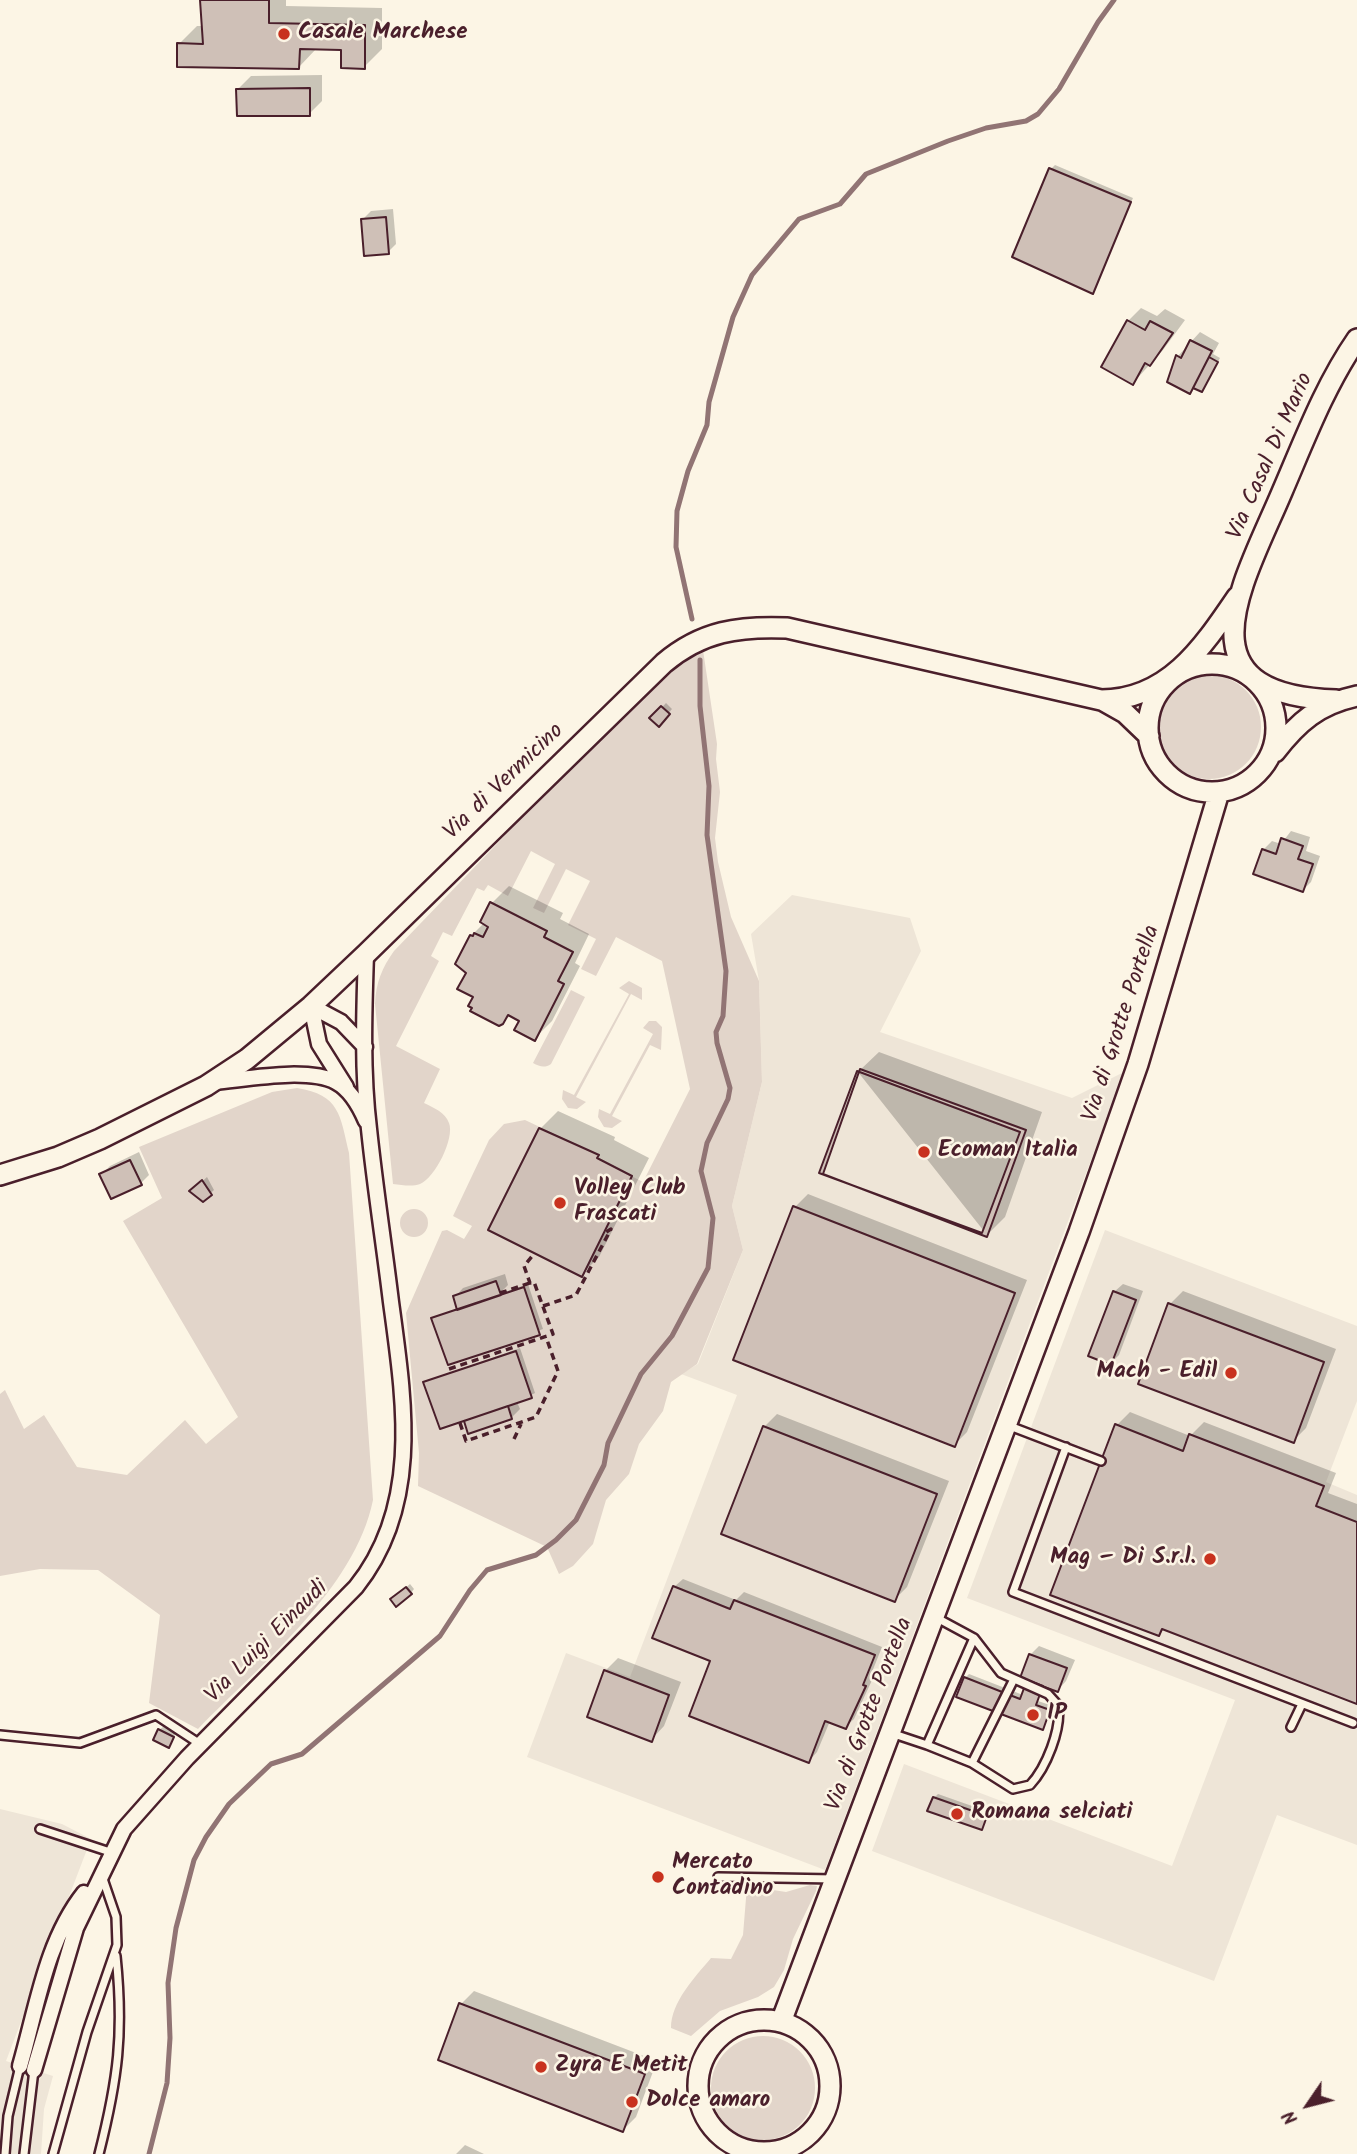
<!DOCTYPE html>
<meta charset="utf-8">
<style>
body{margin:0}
#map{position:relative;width:1357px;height:2154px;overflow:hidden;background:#fcf5e5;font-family:Kalam,sans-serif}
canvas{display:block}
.north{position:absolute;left:1273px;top:2070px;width:70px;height:70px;-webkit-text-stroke:5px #fcf5e5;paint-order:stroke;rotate:235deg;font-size:19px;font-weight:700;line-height:28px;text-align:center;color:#4a1f2b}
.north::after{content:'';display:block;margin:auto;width:24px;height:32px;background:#4a1f2b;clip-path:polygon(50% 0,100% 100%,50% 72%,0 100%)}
</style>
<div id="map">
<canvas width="1357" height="2154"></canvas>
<div class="north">N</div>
</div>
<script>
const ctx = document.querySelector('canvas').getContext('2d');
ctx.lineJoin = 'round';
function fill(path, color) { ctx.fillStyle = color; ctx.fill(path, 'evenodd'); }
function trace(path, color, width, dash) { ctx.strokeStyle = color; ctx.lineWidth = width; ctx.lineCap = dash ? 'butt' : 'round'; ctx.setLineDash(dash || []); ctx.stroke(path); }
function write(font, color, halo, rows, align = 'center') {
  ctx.font = font + ' Kalam,sans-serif'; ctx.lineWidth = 5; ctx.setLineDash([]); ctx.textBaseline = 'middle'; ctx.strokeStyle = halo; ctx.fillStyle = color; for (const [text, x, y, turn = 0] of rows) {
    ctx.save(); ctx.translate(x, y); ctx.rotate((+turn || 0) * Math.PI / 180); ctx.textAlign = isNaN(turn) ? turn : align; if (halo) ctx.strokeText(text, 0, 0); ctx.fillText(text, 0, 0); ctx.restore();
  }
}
fill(new Path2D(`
 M792,895l118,23 11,33 -41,81 192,66 52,-26 -299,798 -298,-113 39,-104 64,24 107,-282 -56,-21 17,-10 45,-114 -11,-44 30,-124 -3,-101 -8,-47z
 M1105,1230l252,96v75l-31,81 31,13v350l-80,-30 -63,166 -342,-130 32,-87 268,102 63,-166 -268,-102z
 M0,1809l62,15 29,15 -85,222 47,15 -9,33 -3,45h-41z`), '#eee5d7');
fill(new Path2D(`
 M703,650l14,94 -1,15 4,33 -5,46 3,24 13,55 28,64 3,101 -30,124 11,44 -46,114 -26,18 -8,29 -24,33 -10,30 -23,26 -13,44 -20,22 -14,8 -12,-27 -129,-61 1,-33 -13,-140 36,-82 5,-1 17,9 8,-13 -19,-10 36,-76 15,-16 21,-4 74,35 -1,4 45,23 47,-93 -28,-128 -46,-24 -20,39 -15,-7 15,-30 -28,-14 22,-44 -24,-12 -22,44 -11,-5 22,-44 -24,-13 -23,45 -20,-11 -4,6 -7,-3 -25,48 -9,-4 -12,24 8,5 -43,85 44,23 -16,34c10,5 21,9 25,20 6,15 -14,55 -29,61 -8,3 -18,1 -27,0l-18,-180c1,-22 7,-36 19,-53l243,-253 48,-39z
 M1157 727a52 52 0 1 1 104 0a52 52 0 1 1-104 0Z
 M629,981l13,7v12l-11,-6 -55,103 10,5 -9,7 -9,-1 -6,-9 1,-9 11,5 55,-101 -10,-6z
 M571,990l14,7 -34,67c-6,4 -11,3 -18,-1z
 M649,1021h7l6,6 -1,23 -11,-5 -38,71 10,5 -10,7 -8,-1 -6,-10 1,-8 11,5 43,-80 -10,-6z
 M297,1088c43,7 43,27 52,65l24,347c-18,89 -113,165 -175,229l-49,-26 11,-88 -62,-45 -58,-1 -40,7v-182l5,-4 19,39 20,-14 33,52 50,8 58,-55 21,24 32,-27 -115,-196 39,-23 -23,-51 133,-55z
 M400 1223a14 14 0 1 1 28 0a14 14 0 1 1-28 0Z
 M810,1885l7,1 -1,5 -23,48 -9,31 -10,17 -16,10 -38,14 -29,25 -20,-8c0,-26 24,-51 40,-70l20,1 12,-24 4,-49 39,6z
 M711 2088a52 52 0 1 1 104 0a52 52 0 1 1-104 0Z`), '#e2d5ca');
fill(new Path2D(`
 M202,0h84v6l96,2v41l-18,18 -21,-19 -27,1 -17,18 -120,-23 18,-18h7z
 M322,75v26l-13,13 -71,-25 13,-13z
 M1055,165l78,33 -41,93 -41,-122z
 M393,209l3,35 -8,8 -26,-32 9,-9z
 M1141,308l16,8 8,-7 20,11 -22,30 -30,33 -30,-17 25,-45z
 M1200,332l19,11 -6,11 7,4 -15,29 -3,3 -7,-4 -5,6 -12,-36z
 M666,703l6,6 -13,15 -7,-6z
 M1291,831l19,6 -4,14 14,5 -9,26 -8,8 -40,-40 9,-9 9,3z
 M509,886l54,27 -3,6 29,15 -14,29 5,3 -28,55 -18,18 -13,-19 -10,-5 -9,8 -26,-26 -8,-24 3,-37 13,-13 8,-20z
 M879,1052l163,60 -37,105 -18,18 -129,-163z
 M558,1111l57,26 -1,3 35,18 -50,99 -18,18 -41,-146z
 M139,1152l10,23 -8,8 -40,-8 9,-9z
 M207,1177l7,13 -11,10 -11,-9z
 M808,1194l219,86 -60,152 -13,13 -159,-238z
 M505,1274l3,11 -9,9 29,-10 15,45 -94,34 -16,-44 25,-11 -3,-11 8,-9z
 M1123,1284l20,7 -24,64 -8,8 3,-71z
 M1183,1291l153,58 -30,79 -13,13 -123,-137z
 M520,1348l15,45 -18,9 3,7 -9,9 -45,4 5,-5 -46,-35z
 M1130,1412l60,24 14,-14 132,51 -8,20 29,11v198l-192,-74 -6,6 -42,-209z
 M777,1414l172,67 -42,106 -13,13 -130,-173z
 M683,1579l53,21 8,-8 138,55 -12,30 3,1 -19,41 -9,8 -15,-6 -13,31 -8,9 -97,-101 -38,-73z
 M410,1584l4,5 -3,4 -15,3z
 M1039,1646l36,14 -9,21 -8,9 -14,-5 -6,16 15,5 -11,22 -77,-50 4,-4 54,21 6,-14 1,-26z
 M618,1658l63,24 -17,44 -13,14 -46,-69z
 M163,1727l13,6 -7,12 -10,-15z
 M938,1794l51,18 -4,12 -4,4 -47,-30z
 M474,1991l183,70 -21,56 -13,13 -162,-126z
 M465,2145l19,9h-28z`), '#0003');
trace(new Path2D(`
 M692,619l-16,-72 1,-36 11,-40 19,-46 2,-23 24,-85 19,-42 47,-56 41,-15 26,-30 82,-33 38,-13 40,-7 12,-7 21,-25 39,-67 16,-22
 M149,2154l18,-71 3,-45 -2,-55 8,-55 18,-68 12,-23 23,-33 42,-40 31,-10 138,-118 30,-46 17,-20 49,-15 20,-15 20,-20 28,-55 4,-22 33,-69 31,-38 36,-68 5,-50 -12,-47 6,-28 21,-44 2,-11 -13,-45 -1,-11 7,-16 3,-45 -19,-136 2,-49 -9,-80v-46`), '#917474', 5);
const building = new Path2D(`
 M200,0h69v23l96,2v44l-24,-1v-18l-41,-1 -1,20 -122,-2v-24l26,1z
 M310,88v28h-73l-1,-27z
 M1049,168l82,34 -38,92 -81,-37z
 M386,217l3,37 -25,2 -3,-37z
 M1127,320l18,10 5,-9 23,12 -23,33 -5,-3 -12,22 -32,-18z
 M1190,340l22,11 -22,43 -23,-12 9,-27 5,3z
 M1209,357l9,5 -16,30 -9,-4z
 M661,706l9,8 -11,13 -10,-9z
 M1281,838l22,8 -5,13 15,5 -10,28 -50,-18 9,-25 14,5z
 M490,902l57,29 -3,6 29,15 -15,29 6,3 -29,57 -21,-11 5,-9 -11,-6 -5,9 -4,2 -29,-15 2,-3 -4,-2 5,-9 -16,-8 9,-16 -11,-9 15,-29 3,1 1,-3 9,4 5,-10 -8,-5z
 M860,1069l166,61 -39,107 -164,-63z
 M857,1071l163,61 -38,101 -163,-60z
 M539,1128l60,27 -2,3 35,18 -50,101 -94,-47z
 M130,1160l12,25 -31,14 -12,-25z
 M202,1180l10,15 -9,7 -14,-11z
 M793,1206l222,87 -60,154 -222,-87z
 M496,1281l5,14 -44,15 -4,-14z
 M524,1287l16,48 -92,30 -17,-47z
 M1113,1291l23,9 -25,65 -23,-9z
 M1168,1303l156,59 -30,81 -156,-59z
 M516,1351l16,47 -92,31 -17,-47z
 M508,1406l4,13 -44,15 -4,-13z
 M1115,1424l68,27 6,-17 135,52 -8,20 41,16v182l-195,-75 -3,7 -109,-41z
 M763,1426l174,68 -42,108 -174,-68z
 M673,1586l57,23 4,-9 141,55 -12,30 3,1 -20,43 -21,-8 -16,42 -120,-47 21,-55 -58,-23z
 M406,1587l6,7 -16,13 -6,-8z
 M1029,1654l38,14 -9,24 -38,-14z
 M604,1670l65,25 -17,47 -65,-25z
 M964,1677l56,22 7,-19 16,6 -7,19 14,5 -7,20 -87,-33z
 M158,1729l16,8 -5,11 -16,-8z
 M933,1797l54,19 -5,14 -55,-19z
 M459,2003l186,71 -22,58 -185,-72z`);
fill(building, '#cfc0b7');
trace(building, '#4a1f2b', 2);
const lane = new Path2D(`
 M1007,1425l94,36
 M1066,1447l-53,145 340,131
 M1291,1727l11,-23
 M891,1733l36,12 47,-107 -37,-20
 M0,1735l80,8 76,-28 44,29
 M927,1745l45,18 41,26 17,-4c16,-17 32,-56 28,-80l-10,-11 -47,-21 -27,-35
 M972,1763l41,-82
 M40,1829l70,23
 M718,1877l117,2
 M5,2154l3,-38 12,-50
 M24,2154l10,-84
 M53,2154l34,-122 30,-87 -1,-28 -14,-41
 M99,2154c19,-75 25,-121 17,-198`);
const street = new Path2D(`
 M311,1006l8,38 27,43
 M311,1006l30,16 24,25
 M215,1082c32,-3 92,-15 121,0 15,8 24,25 30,39
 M20,2066c17,-59 26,-125 64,-173
 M34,2070l42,-142 48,-99 63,-71 169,-171c66,-82 48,-188 35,-285 -7,-58 -16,-115 -22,-173 -7,-57 -5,-117 -3,-175`);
const secondary = new Path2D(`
 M1148 728a64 64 0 1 1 128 0a64 64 0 1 1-128 0Z
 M1102,700l23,13 24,23
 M1336,700c-161,-5 -93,-116 -54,-208 22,-51 43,-107 75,-153
 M1275,752c23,-30 44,-48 82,-56
 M0,1175l58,-18 42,-18 106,-53 41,-27 64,-53 55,-52 298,-291c38,-32 75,-37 123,-35l314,72c67,0 102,-53 136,-103
 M698 2086a66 66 0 1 1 132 0a66 66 0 1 1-132 0Z
 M781,2022l298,-790 59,-168 81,-272`);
trace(lane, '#4a1f2b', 12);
trace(street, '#4a1f2b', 19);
trace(secondary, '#4a1f2b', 24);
trace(new Path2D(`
 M500,1293l30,-10
 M543,1306l33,-11 35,-66 -8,5
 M449,1369l104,-35 -19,-52 -4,1 -6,-17 10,-12
 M460,1423l6,18 70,-24 22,-46 -12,-34
 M514,1439l7,-15`), '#4a1f2b', 3.5, [7, 5]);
trace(lane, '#fcf5e5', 7);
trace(street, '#fcf5e5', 14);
trace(secondary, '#fcf5e5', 19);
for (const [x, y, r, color] of [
 [284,34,7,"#c8321e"],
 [924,1152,7,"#c8321e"],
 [560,1203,7,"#c8321e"],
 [1231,1373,7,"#c8321e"],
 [1210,1559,7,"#c8321e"],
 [1033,1715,7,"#c8321e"],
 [957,1814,7,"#c8321e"],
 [658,1877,7,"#c8321e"],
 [541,2067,7,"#c8321e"],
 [632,2102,7,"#c8321e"]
]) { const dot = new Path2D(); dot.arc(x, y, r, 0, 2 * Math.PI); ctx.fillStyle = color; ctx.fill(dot); trace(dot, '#fcf5e5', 2.5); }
write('bold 23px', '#4a1f2b', '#fcf5e5', [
 ["Casale Marchese",298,34],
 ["Ecoman Italia",938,1152],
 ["Volley Club",574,1190],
 ["Frascati",574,1216],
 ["Mach - Edil",1217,1373,"right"],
 ["Mag – Di S.r.l.",1196,1559,"right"],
 ["IP",1047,1715],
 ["Romana selciati",971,1814],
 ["Mercato",672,1864],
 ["Contadino",672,1890],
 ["Zyra E Metit",555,2067],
 ["Dolce amaro",646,2102]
], 'left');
write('23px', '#4a1f2b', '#fcf5e5', [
 ["Via Casal Di Mario",1272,457,-66],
 ["Via di Vermicino",505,783,-44],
 ["Via di Grotte Portella",1123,1024,-72],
 ["Via Luigi Einaudi",268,1643,-45],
 ["Via di Grotte Portella",871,1715,-69]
]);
</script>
